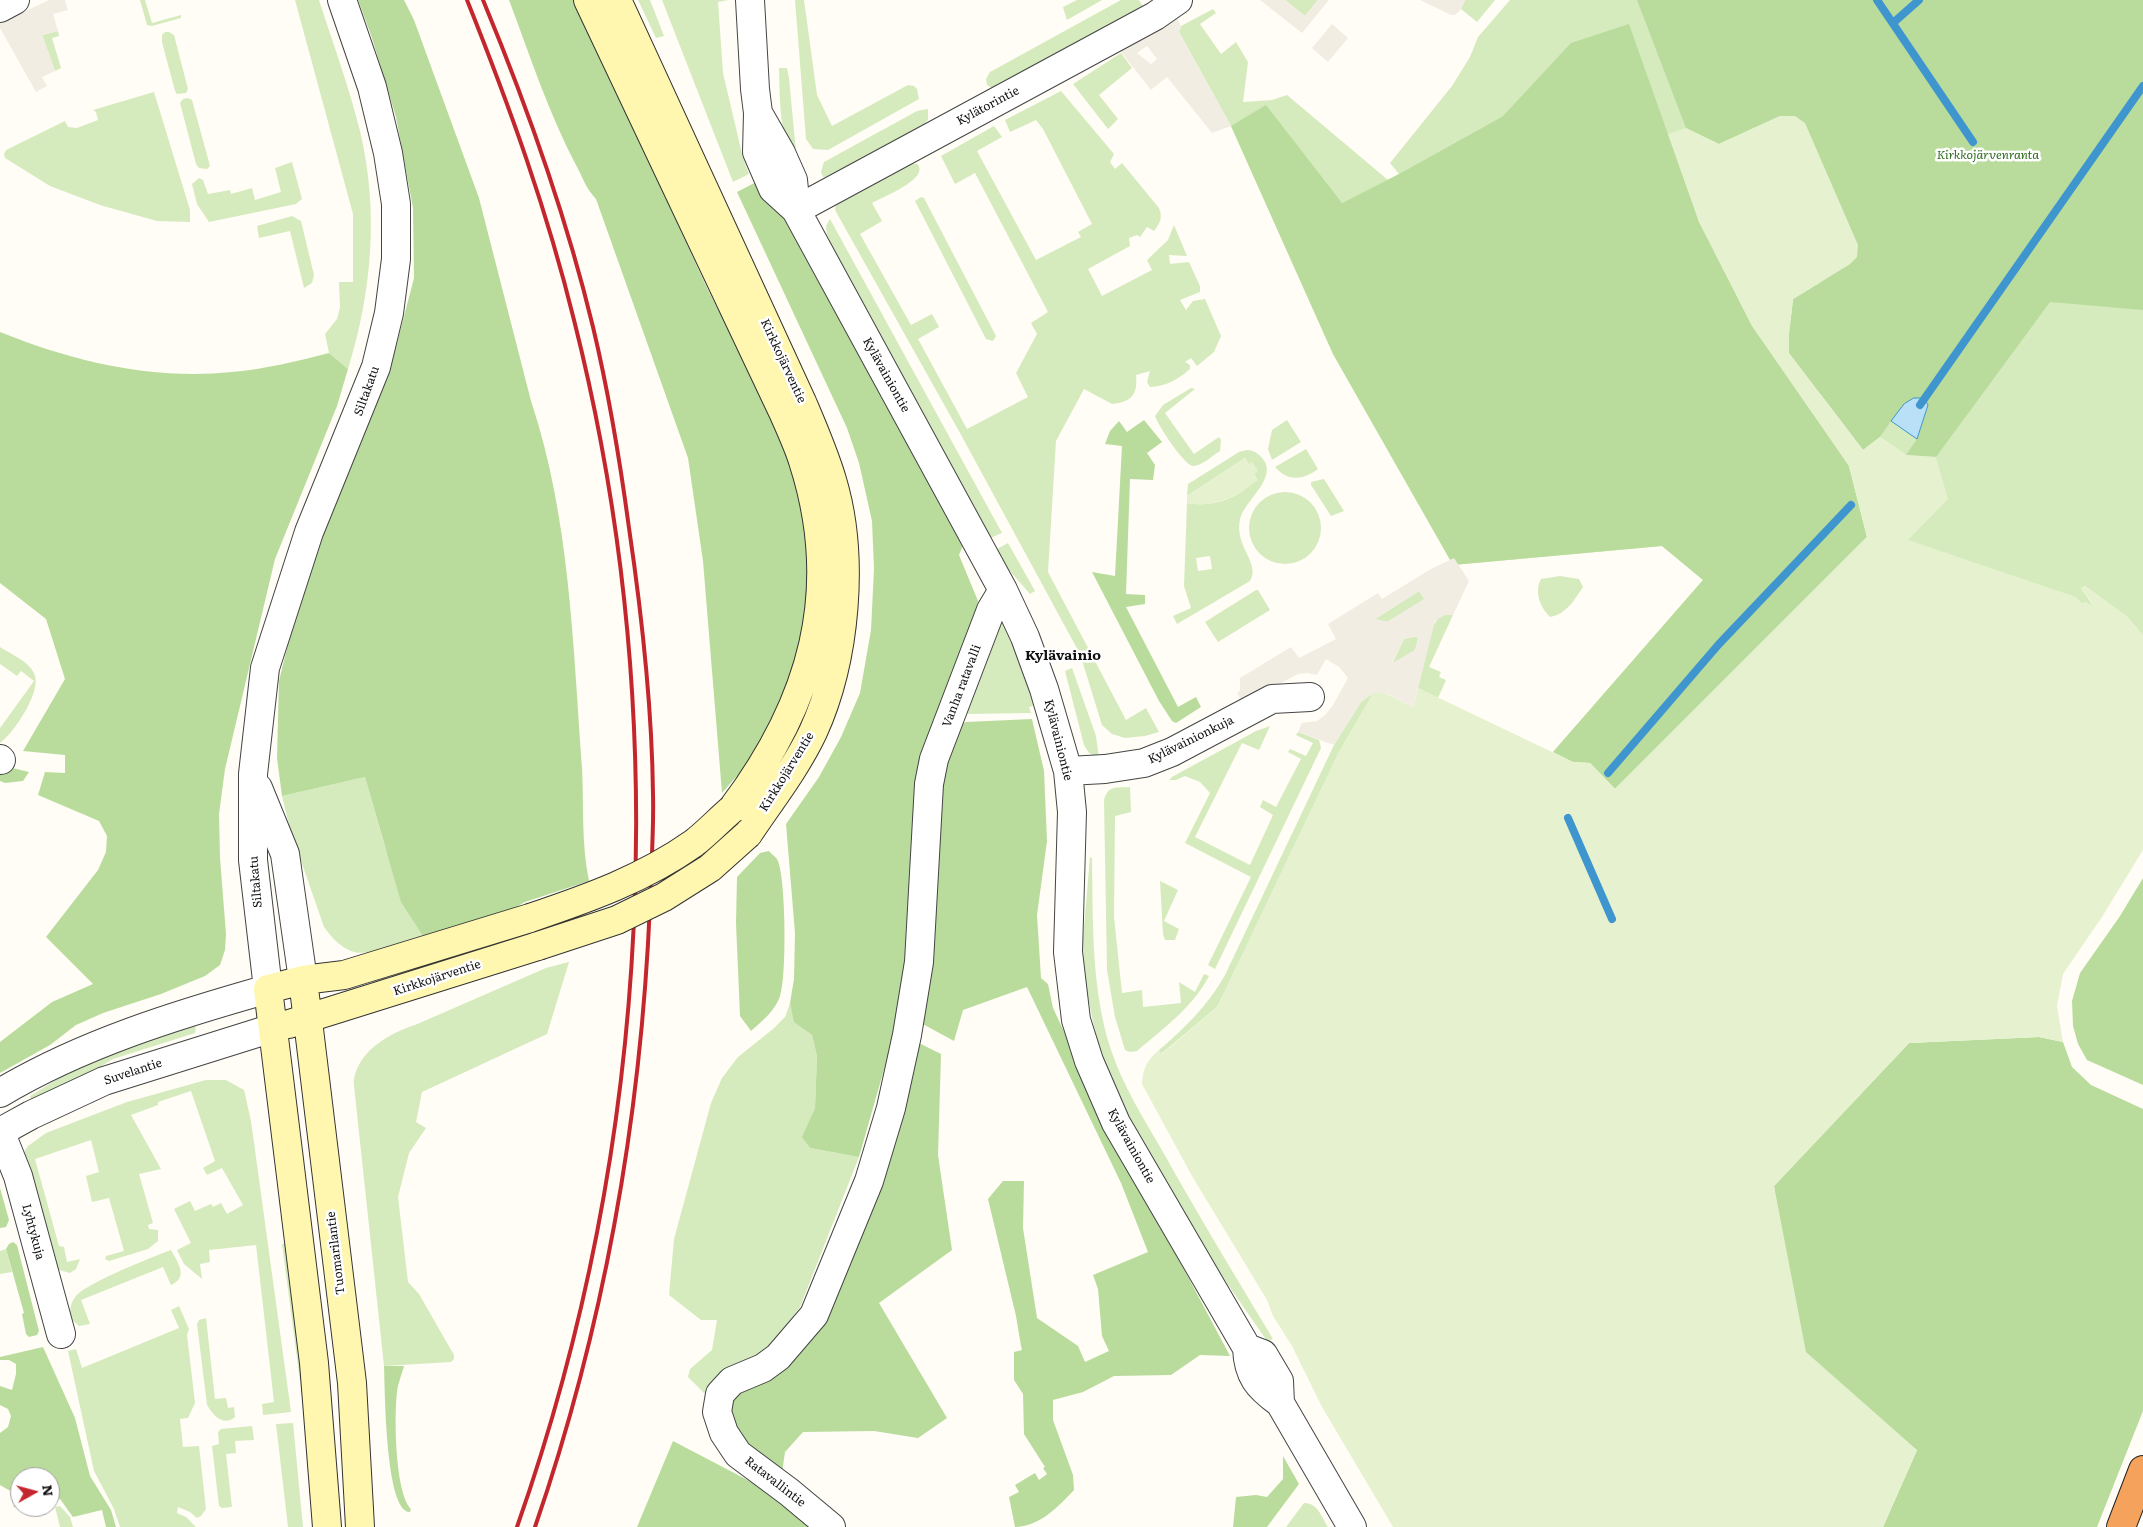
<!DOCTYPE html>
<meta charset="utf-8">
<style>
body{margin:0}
#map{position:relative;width:2143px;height:1527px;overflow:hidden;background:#fffdf5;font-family:Literata,serif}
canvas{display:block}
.north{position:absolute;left:10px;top:1467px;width:50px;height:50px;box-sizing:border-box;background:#fff;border:1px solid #a0a0a0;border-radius:50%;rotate:83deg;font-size:14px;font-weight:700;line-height:20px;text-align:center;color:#111}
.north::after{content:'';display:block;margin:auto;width:18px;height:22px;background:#c4262e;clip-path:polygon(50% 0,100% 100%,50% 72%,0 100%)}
</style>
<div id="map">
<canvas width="2143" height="1527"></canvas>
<div class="north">N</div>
</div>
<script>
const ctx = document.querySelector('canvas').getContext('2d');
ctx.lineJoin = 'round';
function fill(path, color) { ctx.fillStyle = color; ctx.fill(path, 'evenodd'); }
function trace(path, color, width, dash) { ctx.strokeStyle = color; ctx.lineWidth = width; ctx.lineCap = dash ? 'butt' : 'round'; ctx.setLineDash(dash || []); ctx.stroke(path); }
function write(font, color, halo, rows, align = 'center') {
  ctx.font = font + ' Literata,serif'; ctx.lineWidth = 5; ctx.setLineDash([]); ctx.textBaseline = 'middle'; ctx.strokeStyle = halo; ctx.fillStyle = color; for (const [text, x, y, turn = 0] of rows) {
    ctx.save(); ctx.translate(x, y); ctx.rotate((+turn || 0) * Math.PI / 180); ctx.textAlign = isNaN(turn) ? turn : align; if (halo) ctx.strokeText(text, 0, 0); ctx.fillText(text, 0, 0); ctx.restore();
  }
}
fill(new Path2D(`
 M140,0h5l7,23 29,-8v3l-29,8 -5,-1z
 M295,0h24c14,43 30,87 41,131 19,80 12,160 -12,238l-19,-16 -4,-19 12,-15 3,-12 -1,-25h14v-68z
 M638,0h12l14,36 -8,2z
 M662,0h66l-10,2 5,71 20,85 6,16 -16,8z
 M795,0h9l13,95 15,31 76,-41 6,1 3,3 2,10 -91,51 -15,-1 -7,-10z
 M1077,0h25l-35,20 -4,-13z
 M1121,0h18l5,8 -149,82 -8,-5 -1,-6 4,-7z
 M1285,0h33l-13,16z
 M1465,0h30l-18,22 -16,-13z
 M1510,0h633v674l-6,-46 -11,-12 -41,-30 -4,2 11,16 -302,414 116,-563 -26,-18 -17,13 -83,-334 -61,28 130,322 -276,296 -20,-10 150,-172 -41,-34 -209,19 -120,-211 -102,-228 -52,-94 2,-6 32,-17 3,4 -16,11 21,30 15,-12 12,20 -5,40 29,-2 15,-5 101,85 -46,23 205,142 -44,-229 -104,58 -9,-11 62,-77 18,-29 8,-20z
 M58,31l1,5 -7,2 9,30 -6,3 -13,-36z
 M165,32h4l5,3 14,54 -2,4 -9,1 -2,-3 -13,-49v-7z
 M1121,53l11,15 -33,27 19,24 -10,10 -35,-45z
 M779,68h8l2,10 7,74 -5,3c-12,-28 -11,-57 -12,-87z
 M1061,91l53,63 -4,8 5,7 7,-6 37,45c4,10 1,15 -5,23l-7,-4 -7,10 -3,-2 -8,3 1,8 -42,23 14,27 50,-26 -5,-10 21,-20 6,-15 13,31 -18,-1 1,9 19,-2 11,24v6l-20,8 6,10 7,-9 12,-2 16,37 -7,16 -17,14 -6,-8 -6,4 5,3v4c-13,11 -23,17 -40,18l-3,-5 3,-11 -14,4c2,19 -4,27 -24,29l-28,-15 -28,52 -8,131 78,148 20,-12 13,24 -14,4 -20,2 -13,-4 -10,-9 -22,-71 -120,-221 -125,-223 1,-6 5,-5 68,-35h8c14,14 -34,33 -45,39l10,18 -22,13 51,91 21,-11 7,13 -21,12 49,90 61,-32 -12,-24 21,-39 -6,-11 17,-11 -73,-139 -20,11 -14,-28 53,-30 8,11 -25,14 59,109 45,-23 -3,-5 14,-8 -49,-95 -7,-9 -26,12 -5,-12z
 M154,92l36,118v12l-33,-1 -57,-16 -50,-19 -45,-28 -1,-4 2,-4 59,-29 3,6 9,1 21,-8 -2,-8 -3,-2z
 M188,98l4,2 18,66 -3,3 -8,-1 -3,-4 -16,-61 3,-4z
 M928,109v11l-8,8 -88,48 -9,1 -2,-5 3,-10 93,-51z
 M292,162l10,37 -6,5 -87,18 -12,-18 -5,-20 7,-6 4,2 5,14 22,-4 1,4 21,-6 3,12 26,-8 -6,-24z
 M921,197l3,1 72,138 -3,5 -7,-2 -71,-138z
 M292,216l9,5 13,54 -2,8 -8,5 -14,-57 -31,7 -2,-12z
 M830,219l172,314 -12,5 -152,-278 -11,-25 -1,-9z
 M1191,388l4,1 -30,24 29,41 25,-17 2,3 -1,11c-7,4 -18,15 -27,15 -10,-2 -35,-41 -38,-50l8,-11z
 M1287,420l14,22 -29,18 -4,-11 4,-19z
 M1306,449l12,20c-15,11 -30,13 -43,-2z
 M1247,450c7,0 12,4 16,9 15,19 -18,41 -23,60 -6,28 21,44 10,62l-73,43 -4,-8 18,-8 -7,-22 3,-83c27,5 51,-5 70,-24l-3,-5 -2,-12 -3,3 -4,-7 -58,38 1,-12 51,-32zM1210,556l2,13 -14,2 -2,-13z
 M1324,479l20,32 -13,5 -20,-31v-3z
 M1249 528a36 36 0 1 1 72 0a36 36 0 1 1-72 0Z
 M1008,543l27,48 -5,3 -21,-24 -12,-21z
 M1560,576l19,3 4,8c-9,13 -16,27 -33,30 -10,-10 -16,-25 -9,-38z
 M1256,590h2l12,20 -52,32 -13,-20z
 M1419,591l6,8 -38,23 -12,-3z
 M1445,615h8l-24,52 12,5 -2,5 7,3 -8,18 -20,-10 15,-62 6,-9z
 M999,622h4l4,2 29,81 -7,2 2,6 -66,1z
 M1417,636l1,3 -3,11 -23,14 12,-25z
 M0,647c11,7 28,14 34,26 9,17 -20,60 -34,70v-15l34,-47 -13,-10 -4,5 -17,-12z
 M1072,668l24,68 3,22 -10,-5 -5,-8 -19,-74z
 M1373,693l-156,314 -56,47 -2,-4c27,-23 49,-45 66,-75l109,-230 27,-43z
 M1270,726l-11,24 -17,-7 -47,94 55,28 23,-50 -13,-8 3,-7 13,7 25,-48 -13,-7 2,-3 16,7 7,-13 -17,-8 2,-3 21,8 2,8 -106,221 -7,-4 43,-88 -66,-34 25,-50 -10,-11 -15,-6 -9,4h-7l3,-3 84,-46z
 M365,777l20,70 40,92c-15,3 -58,17 -71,13 -13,-4 -22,-14 -30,-25l-34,-98 -8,-33z
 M1130,787l1,25 -16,4 -1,101 8,76 20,-3 1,17 38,-4 -2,-21 16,10 9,-18 5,2c-16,31 -46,53 -72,75l-7,1 -5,-2 -10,-33 -8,-47 -3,-170c4,-15 12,-12 26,-13z
 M1090,857l2,1c1,64 -1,131 19,192 12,36 33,69 52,102 35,63 73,125 110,187l-6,2 -52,-75 -61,-102 -43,-82 -15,-46 -12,-58 -1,-39z
 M1160,881l18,9 -14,31 15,8 -4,11h-10l-2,-6z
 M569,962l-22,72 -125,58 -6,30 10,6 -17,25 -11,44 10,85 11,12 35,61v4l-3,3 -67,4 -29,-271c0,-5 -2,-11 -1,-16 5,-29 36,-46 61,-54l131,-57z
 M790,1003l5,19 17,13 5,21 -2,52 -12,29 7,11 49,9 -59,150 -31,42 -33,18 -32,26 -16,-16 2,-8 22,-19 5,-30h-16l-32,-25 5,-56 37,-136 11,-25 16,-21 35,-28 12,-12z
 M192,1022l4,3 -1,8 -82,26 -79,47 -2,-1 -2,-9 62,-38z
 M206,1080h20l18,10 7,31 40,291 -28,3 -1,-11 12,-2 -18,-157 -47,5 1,12 -10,2 2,15 -18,-15 -7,-14 14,-7 -17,-34 16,-8 5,10 16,-7 2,3 8,-4 6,11 16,-9 -21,-37 -15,7 -4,-7 12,-7 -24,-70 -33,11v3l-27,10 30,54 -22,5 14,49 -5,2 1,4 9,1v11l-10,8 -39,12 -4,-2 1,-3 18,-5 -15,-53 -17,4 -6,-26 13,-4 -8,-32 -56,19 24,87 5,1 3,15 13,-3 -4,10 -6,4 -11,-3 -9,-7 -30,-105 8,-12 18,-13 81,-31z
 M289,1243l25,245 -32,-244z
 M6,1249l6,23 -12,2v-23z
 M171,1250c7,13 18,27 0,35l-8,-18 -82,33 9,24 -11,2 -9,-8c0,-8 0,-15 6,-22 11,-13 76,-39 95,-46z
 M179,1306l10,23 -2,6 8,68 -7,15 -8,1 3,28 16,-1 7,63 -5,7 -4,2 -7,-6 -12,-5 -1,6 9,4 10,10h-76l-6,-18 -20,-38 -26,-120 8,-2 6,19 97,-40 -8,-18z
 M206,1318l9,81 11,-1 2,10 6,-1 1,10c-12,10 -22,-2 -28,-12l-10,-81 2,-4z
 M293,1423l10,104h-15l-12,-103z
 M252,1426l2,14 -19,1 1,12 -10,1 6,53 -10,1 -3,-2 -7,-60 7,-2 -1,-12 3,-3z
 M1304,1503c13,-1 18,14 24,24h-42z
 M60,1506l10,11 3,10h-13l-5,-20z`), '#d5ebbd');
fill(new Path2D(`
 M358,0h46l10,20 65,178 52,203c39,117 42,244 51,367 2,38 -1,75 7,113l-64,21 -16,9 -84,28 -24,-37 -36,-125 -83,19 -5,-38 2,-77 18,-74 31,-91 33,-73 30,-77 23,-88 -1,-70 -17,-91 -24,-79z
 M509,0h66l133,290 60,117 31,75 14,68 -5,75 -36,104 -28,39 -22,25 -19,-232 -15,-103 -92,-259c-11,-12 -12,-19 -19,-32 -28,-53 -47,-111 -68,-167z
 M1637,0h506v310l-93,-8 -114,155 -30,-2 11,-16 -26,-18 -11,16 -17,13 -74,-97v-19l4,-35 57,-35 -70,-148 -61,28 -33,-16z
 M1629,24l70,198 53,104 97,140 18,71 -252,252 -25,-26 -17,-1 -20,-10 150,-172 -41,-34 -209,19 -120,-211 -102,-228 35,-21 76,98 55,-28 106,-59 68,-73z
 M762,179l201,366 -4,10 19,46 -5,33 -50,126 -20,243 -44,154 -49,-9 -8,-11 13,-29 2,-52 -5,-21 -18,-13 -4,-19 4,-24 1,-46 -9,-109 33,-47 22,-40 19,-44 11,-63 3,-61 -2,-48 -13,-58 -12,-35 -110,-236z
 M0,332c74,30 152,48 232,40 33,-3 66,-11 97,-19l19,16 -11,37 -62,153 -50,210 -6,45 1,44 6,76 -1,16 -5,15 -15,11 -44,18 -58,19 -27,12 -26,20 -50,28v-31l52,-40 41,-18 -47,-47 52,-67 8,-18 1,-16 -8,-15 -61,-26 7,-23 20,1v-18l-42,-4 42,-72 -19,-60 -46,-36z
 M1144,420l18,22 -15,11 8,12 -2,15 -23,-1 -4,115 19,1v9l-19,3 52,100 18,-10 5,10 -25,16 -4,-2 -13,-20 -67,-129 23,4 7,-130 -17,-2 5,-13 9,-10 8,11z
 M1032,719l12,52 3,70 -10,74 4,63 7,6 5,24 56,120 121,228 -30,-1 -29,20 -57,1 -31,16 -30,8v20l20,55 1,15c-16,17 -35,37 -59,37l-6,-30 10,-5 -4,-7 20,-12 4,7 8,-6 -4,-6 2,-1 -21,-33 -1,-40 -9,-14v-28l8,-2 -1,-4 -5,-30 -28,-117 15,-18h21l-1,47 14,90 41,28 7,16 24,-11 -7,-15 -4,-47 -5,-14 55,-23 -27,-69 -94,-196 -64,23 -9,31 -35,-19 22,-251 20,-47 5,-2z
 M0,765l29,7 -6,9 -18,2 -5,-2z
 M769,851c2,3 6,5 8,8 9,15 10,119 3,137 -5,15 -18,25 -29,35l-11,-15 -4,-93 1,-46 23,-24z
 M2143,878v207l-56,-25 -9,-16 -5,-18 -1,-25 8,-28 40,-57z
 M2039,1037l24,5 9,25 19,18 52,24v302l-46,116h-214l34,-77 -116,-63 -27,-201 135,-143z
 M919,1043l22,11 -3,101 14,95 -73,53 68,115 -29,20 -44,-7 -71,1 -18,20 -3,21 -32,-21 -19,-23 -3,-25 15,-18 39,-16z
 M0,1188l9,32 -3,7 -6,1z
 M13,1242l4,3 22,86 -2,4 -8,2 -3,-3 -4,-20 2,-1 -18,-64 3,-5z
 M43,1347l32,71 15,58 21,34 5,17h-10l-4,-17 -29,7 -13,-18 -10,3v-25h-30v30h15l-5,4h-7l-10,-5 6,-10 -19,-11v-52l8,-6 3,-11 -3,-7 -8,-4v-19l12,4 4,-16v-10l-7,-4h-9v-3z
 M384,1366h20c-2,8 -6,17 -7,26 -3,23 -2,101 14,117l-1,3c-25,1 -25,-125 -26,-146z
 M673,1441l107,56 36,30h-179z
 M1283,1456l16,28 -32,43h-34l3,-30 20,-2 11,2 16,-18z`), '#b9dc9c');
fill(new Path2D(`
 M1780,116h15l10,7 53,122 -1,12 -7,7 -57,35 -4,35v19l74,97 17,-13 26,18 30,2 12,42 -40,41 168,57 6,6 4,-1 5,3 1,-2 -11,-15 4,-2 41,30 17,19v215l-41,67 -39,57 -6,32 6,36 -24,-5 -130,6 -135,143 32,166 111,98 -34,77h-490l-71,-120 -30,-61 -19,-30 -6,-16 -75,-124 -50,-92c1,-16 5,-24 17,-34l3,4 55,-47 121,-254 35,-60h12l28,14 5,-19 155,74 17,1 25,26 252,-252 -18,-71 -97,-140 -53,-104 -31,-88 18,-6 33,16z
 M1245,458l4,7 3,-3 6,9 -4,3 4,6c-22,17 -43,28 -71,23v-7z`), '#e6f2cf');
fill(new Path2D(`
 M49,0h16l3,10 -15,4 5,17 -16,4 13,36 -13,6 5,9 -11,6 -36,-64v-5z
 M1260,0h25l20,16 13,-16h11l-27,33z
 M1420,0h45l-4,9 -6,6h-4z
 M1176,16l5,10 -2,6 52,94 -19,7 -45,-56 -16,13 -33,-42zM1147,46l10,13 -6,5 -14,-11z
 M1332,24l16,14 -20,24 -16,-14z
 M1454,558l15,23 -16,34h-8l-10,6 -22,86 -27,-14h-13l-12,9 -27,43 -36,-13 4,-9 15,-2 8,-6 8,-10 15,-27 -9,-11 -13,-8 -9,16 -10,-2 -9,1 -55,29 -6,-10 3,-3v-12l51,-31 8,11 37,-19 -8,-15 50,-31 4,6 49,-30zM1419,591l5,8 -37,23 -12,-3zM1415,636l3,3 -3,11 -23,13 12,-24z`), '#f1ede2');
const water = new Path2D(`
 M1914,398h10l4,7 -11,34 -26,-18 13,-17z`);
fill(water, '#b9e0f7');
trace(water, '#3f96cf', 1);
trace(new Path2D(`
 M1877,0l96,142
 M1893,23l26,-23
 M1920,405l223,-319
 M1608,773l111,-129 132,-139
 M1568,818l44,101`), '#3f96cf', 8);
const minor = new Path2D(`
 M750,0l5,89 3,24 -1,39 16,37 23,21 207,380 22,47 19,52 24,82 4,41 -4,140 8,68 13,41 27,62 131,225c1,28 11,39 33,55l72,124
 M0,8l15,-8
 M758,113l23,40 12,27 3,30
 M796,210l359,-194 23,-16
 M0,759l1,1
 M1068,771l37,-2 39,-6 28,-11 100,-53 38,-2
 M0,1131l18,45 43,158
 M1247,1348l16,6 16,27 1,22
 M831,1527l-42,-35 -51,-38 -14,-21 -7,-21 3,-18 12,-13 31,-13 15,-11 36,-42 55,-134 22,-73 16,-73 12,-73 10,-178 5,-25 57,-149 12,-20`);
const tertiary = new Path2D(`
 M258,788l27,66 18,126
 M0,1093c82,-49 176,-78 268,-104l-15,-129v-86l12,-106 44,-136 67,-165 13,-54 7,-54v-55l-8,-51 -16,-66 -30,-87
 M0,1132l31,-17 73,-34 169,-53`);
const secondary = new Path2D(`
 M588,0l195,412c7,16 15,33 20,49 42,130 9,242 -71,348
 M617,0l185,402c11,26 22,51 30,78 23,76 14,180 -19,252 -17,36 -43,69 -65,102
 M303,980l49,403 8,144
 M289,1024l249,-78
 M327,1527l-13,-164 -46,-374 35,-9 41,-5 186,-57`);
const motorway = new Path2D(`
 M2121,1527l22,-57`);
trace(minor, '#444', 30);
trace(tertiary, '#444', 30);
trace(secondary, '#333', 30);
trace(motorway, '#222', 30);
trace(minor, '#fff', 28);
trace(tertiary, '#fff', 28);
trace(secondary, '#fff6b0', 28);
trace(motorway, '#f5a25d', 28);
trace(new Path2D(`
 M467,0c42,105 80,210 107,320 100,396 78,823 -57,1207
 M483,0c44,106 83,215 110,327 16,67 27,134 36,201 13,88 23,177 24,266 1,36 -2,73 -3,110 -9,214 -45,420 -115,623`), '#c4262e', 4);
const secondaryBridge = new Path2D(`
 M530,918c59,-20 113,-39 164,-75 13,-10 25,-23 38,-34
 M538,946l79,-26 47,-23 46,-29 38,-34`);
trace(secondaryBridge, '#333', 30, []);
trace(secondaryBridge, '#fff6b0', 28);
write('12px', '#111', '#fff', [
 ["Kylätorintie",988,106,-28],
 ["Kirkkojärventie",783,361,65],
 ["Kylävainiontie",886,375,61],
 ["Siltakatu",367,391,-70],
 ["Vanha ratavalli",962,686,-69],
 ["Kylävainiontie",1058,740,76],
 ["Kylävainionkuja",1191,740,-26],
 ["Kirkkojärventie",787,772,-58],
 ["Siltakatu",256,882,-95],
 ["Kirkkojärventie",437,978,-18],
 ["Suvelantie",133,1072,-18],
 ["Kylävainiontie",1131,1146,61],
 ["Lyhtykuja",33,1232,75],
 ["Tuomarilantie",336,1253,-97],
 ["Ratavallintie",775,1482,38]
]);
write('italic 12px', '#2f6b1f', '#fff', [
 ["Kirkkojärvenranta",1988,155]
]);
write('bold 14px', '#111', '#fff', [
 ["Kylävainio",1063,656]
]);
</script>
